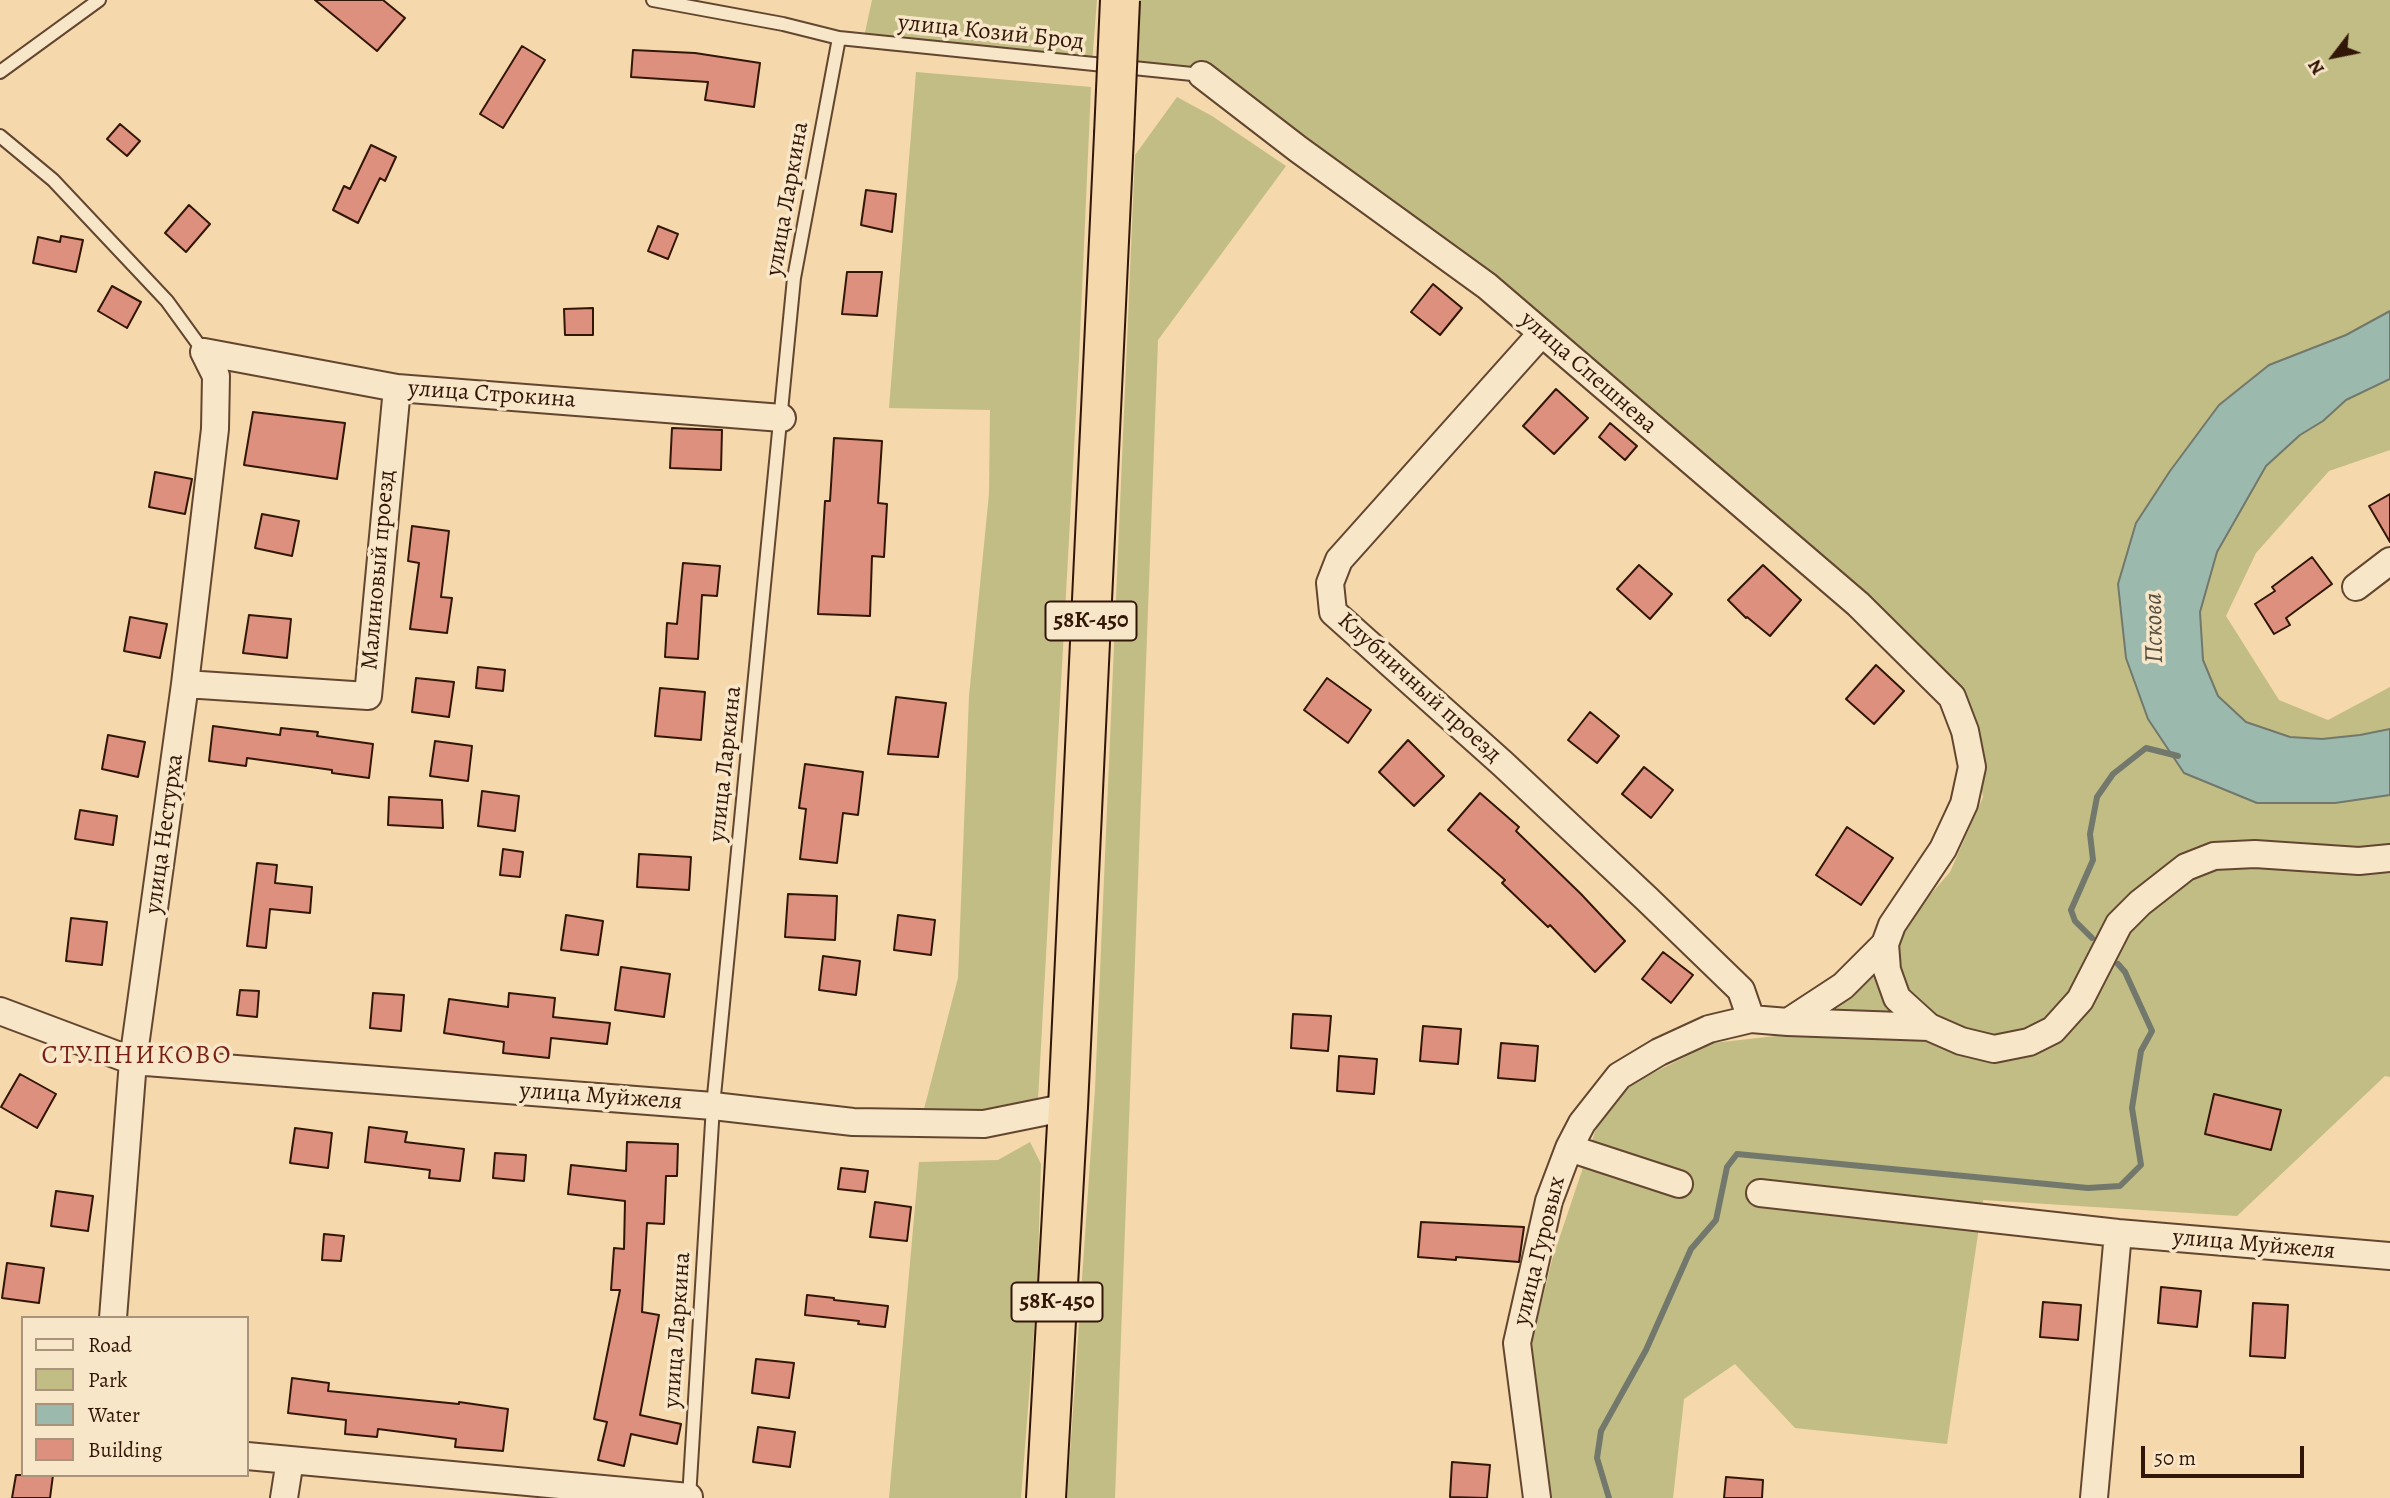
<!DOCTYPE html>
<meta charset="utf-8">
<style>
body{margin:0}
#map{position:relative;width:2390px;height:1498px;overflow:hidden;background:#f5d8ab;font-family:Alegreya,serif}
canvas{display:block}
.legend{position:absolute;left:21px;top:1316px;width:228px;height:161px;box-sizing:border-box;background:#f8e6c8;border:2px solid #a9937b;margin:0;padding:9px 12px;list-style:none;font-size:21px;color:#321607}
.legend li{display:flex;align-items:center;gap:14px;height:35px}
.legend b{width:35px;border:2px solid #a9937b}
.north{position:absolute;left:2299px;top:21px;width:70px;height:70px;-webkit-text-stroke:5px #f8e6c8;paint-order:stroke;rotate:238deg;font-size:19px;font-weight:700;line-height:28px;text-align:center;color:#321607}
.north::after{content:'';display:block;margin:auto;width:24px;height:32px;background:#321607;clip-path:polygon(50% 0,100% 100%,50% 72%,0 100%)}
.scale{position:absolute;left:2141px;top:1446px;width:163px;height:32px;box-sizing:border-box;border:4px solid #321607;border-top:0;padding-left:9px;font-size:21px;line-height:24px;white-space:nowrap;color:#321607;-webkit-text-stroke:5px #f8e6c8;paint-order:stroke}
</style>
<div id="map">
<canvas width="2390" height="1498"></canvas>
<ul class="legend">
<li><b style="height:9px;background:#f8e6c8"></b>Road</li>
<li><b style="height:19px;background:#c1bd85"></b>Park</li>
<li><b style="height:19px;background:#9cb9ad"></b>Water</li>
<li><b style="height:19px;background:#dd907d"></b>Building</li>
</ul>
<div class="north">N</div>
<div class="scale">50 m</div>
</div>
<script>
const ctx = document.querySelector('canvas').getContext('2d');
ctx.lineJoin = 'round';
function fill(path, color) { ctx.fillStyle = color; ctx.fill(path, 'evenodd'); }
function trace(path, color, width, dash) { ctx.strokeStyle = color; ctx.lineWidth = width; ctx.lineCap = dash ? 'butt' : 'round'; ctx.setLineDash(dash || []); ctx.stroke(path); }
function write(font, color, halo, rows, align = 'center') {
  ctx.font = font + ' Alegreya,serif'; ctx.lineWidth = 7; ctx.setLineDash([]); ctx.textBaseline = 'middle'; ctx.strokeStyle = halo; ctx.fillStyle = color; for (const [text, x, y, turn = 0] of rows) {
    ctx.save(); ctx.translate(x, y); ctx.rotate((+turn || 0) * Math.PI / 180); ctx.textAlign = isNaN(turn) ? turn : align; if (halo) ctx.strokeText(text, 0, 0); ctx.fillText(text, 0, 0); ctx.restore();
  }
}
fill(new Path2D(`
 M872,0h225l-5,63 -208,-12 -20,-14z
 M1137,0h1253v311l-44,24 -228,249 8,74 22,61 187,84 55,-8v282l-5,-1 -148,140 -254,-16 -36,244 -152,-16 -60,-64 -51,35 -11,99h-125l-18,-148 22,-90 48,-143 19,-27 94,-47 90,-10 64,-66 83,-95 33,-75 -16,-96 -428,-371 -343,-247 -28,-12 -31,-3 -3,-21z
 M916,72l175,15 -12,271 -41,742 -52,16 -63,-3 35,-135 11,-282 20,-202 1,-84 -101,-2z
 M1177,97l35,19 74,50 -128,174 -43,1158h-48l28,-409 40,-934z
 M2390,379v71l-61,21 -73,82 -30,63 53,84 49,20 62,-33v42l-30,6 -38,4 -32,-2 -44,-15 -28,-25 -15,-37 -3,-48 17,-60 49,-86 34,-31 23,-14 23,-21z
 M1030,1142l11,22 -4,129 -16,205h-132l30,-336 79,-2z`), '#c1bd85');
const water = new Path2D(`
 M2390,311v68l-44,21 -23,21 -23,14 -34,31 -49,86 -17,60 3,48 15,36 28,26 44,15 32,2 38,-4 30,-6v66l-55,8h-78l-73,-30 -36,-54 -22,-61 -8,-74 18,-61 34,-52 49,-66 50,-40 77,-30z`);
fill(water, '#9cb9ad');
trace(water, '#72786b', 2);
trace(new Path2D(`
 M2092,938l-17,-17 -4,-11 22,-50 -3,-26 7,-37 16,-23 33,-26 32,8
 M1609,1498l-12,-40 4,-27 45,-81 45,-101 25,-29 11,-53 10,-13 351,34 32,-2 21,-21 -9,-57 9,-57 11,-20 -27,-59 -7,-8`), '#72786b', 6);
const building = new Path2D(`
 M315,0h68l22,18 -28,33z
 M522,46l23,14 -42,68 -23,-14z
 M633,50l62,3 65,10 -6,44 -49,-7 3,-18 -77,-5z
 M120,124l20,17 -13,15 -20,-17z
 M371,145l25,12 -11,24 -5,-3 -22,45 -25,-13 11,-24 6,3z
 M866,190l30,4 -4,38 -31,-7z
 M189,205l21,19 -24,28 -21,-19z
 M658,226l20,8 -10,25 -20,-8z
 M61,236l22,4 -7,32 -43,-9 5,-26 22,5z
 M847,272h35l-5,44 -35,-2z
 M1433,284l29,24 -22,27 -29,-23z
 M112,286l29,16 -14,26 -29,-17z
 M593,308v27h-28l-1,-26z
 M1556,389l32,29 -34,36 -31,-28z
 M253,412l92,11 -8,56 -93,-14z
 M1610,423l27,23 -12,14 -26,-23z
 M672,428l50,2 -1,40 -51,-2z
 M834,438l48,3 -4,62 9,1 -3,53 -12,-1 -2,60 -52,-2 7,-113h5z
 M155,472l37,7 -7,35 -36,-7z
 M2390,494v48l-21,-36z
 M262,514l37,7 -7,35 -37,-8z
 M412,526l37,5 -8,66 11,1 -5,35 -37,-4 9,-66 -11,-2z
 M2312,557l20,27 -46,34 4,7 -16,9 -19,-30 20,-13 -3,-4z
 M683,563l37,3 -3,30 -15,-1 -4,64 -33,-2 2,-34 10,1z
 M1639,565l33,29 -22,25 -33,-30z
 M1763,565l38,35 -31,36 -23,-19 -1,1 -18,-18z
 M249,615l42,4 -4,39 -44,-5z
 M130,617l37,7 -7,34 -36,-7z
 M1876,665l28,26 -30,33 -28,-25z
 M478,667l27,3 -2,21 -27,-3z
 M416,678l38,4 -5,35 -37,-5z
 M1327,678l44,32 -23,33 -44,-33z
 M660,688l45,4 -4,48 -46,-4z
 M896,697l50,6 -8,54 -50,-3z
 M1590,712l29,24 -22,27 -29,-23z
 M213,726l67,9 1,-7 37,4 -1,4 56,8 -4,34 -37,-5v-3l-85,-12 -1,8 -37,-5z
 M108,735l37,7 -7,35 -36,-8z
 M1408,740l36,36 -30,30 -35,-34z
 M435,741l37,5 -4,35 -38,-5z
 M805,764l58,8 -5,43 -15,-2 -6,50 -37,-4 6,-50 -7,-1z
 M1644,767l29,23 -22,28 -29,-24z
 M482,791l37,5 -4,35 -37,-5z
 M1480,793l39,34 -3,4 65,63 44,47 -30,31 -45,-47 -2,2 -46,-44 3,-3 -57,-50z
 M389,797l53,3 1,28 -55,-3z
 M80,810l37,6 -4,29 -38,-6z
 M1847,827l46,31 -32,47 -45,-30z
 M503,849l20,3 -3,25 -20,-2z
 M639,854l52,3 -2,33 -52,-3z
 M257,863l20,2 -2,18 37,4 -2,26 -40,-4 -4,39 -19,-2z
 M788,894l49,2 -2,44 -50,-3z
 M566,915l37,6 -5,34 -37,-5z
 M898,915l37,5 -4,35 -37,-5z
 M71,918l36,4 -5,43 -36,-4z
 M1663,952l30,23 -22,28 -29,-24z
 M823,956l37,5 -4,34 -37,-5z
 M621,967l49,7 -6,43 -49,-7z
 M240,990l19,1 -2,26 -20,-2z
 M373,993l31,2 -3,36 -31,-3z
 M509,993l46,5 -2,19 57,6 -3,21 -56,-6 -2,20 -46,-5 1,-11 -60,-9 5,-34 59,8z
 M1293,1014l38,2 -3,35 -37,-3z
 M1423,1026l38,3 -3,35 -38,-3z
 M1501,1043l37,3 -3,35 -37,-3z
 M1339,1056l38,3 -3,35 -37,-3z
 M20,1074l36,20 -19,34 -36,-21z
 M2214,1094l67,16 -10,40 -66,-16z
 M369,1127l38,5 -2,10 59,7 -4,32 -31,-3 1,-8 -65,-8z
 M295,1128l37,5 -4,35 -38,-5z
 M627,1142l51,2 -1,32h-11l-2,48 -17,-1 -5,89 17,3 -19,100 41,9 -4,20 -46,-10 -7,32 -26,-6 9,-38 -13,-3 26,-129h-9l3,-42 10,1 1,-48 -57,-7 3,-29 55,6z
 M495,1153l31,2 -2,26 -31,-3z
 M841,1168l27,3 -3,21 -27,-3z
 M56,1191l37,5 -5,35 -37,-5z
 M875,1202l36,5 -4,34 -37,-4z
 M1421,1222l103,5 -5,35 -63,-5v3l-38,-3z
 M324,1234l20,2 -3,25 -19,-1z
 M7,1263l37,5 -5,35 -37,-5z
 M2161,1287l40,4 -4,36 -39,-4z
 M807,1295l27,3v2l54,6 -3,21 -27,-3 1,-3 -54,-6z
 M2043,1302l38,3 -3,35 -38,-3z
 M2253,1303l35,2 -3,53 -35,-2z
 M756,1359l38,4 -5,35 -37,-5z
 M292,1378l37,5 -1,8 131,13v-2l49,7 -5,42 -48,-4 1,-8 -78,-10 -1,8 -32,-3 1,-14 -58,-7z
 M758,1427l37,5 -5,35 -37,-5z
 M1452,1462l38,3 -3,33 -37,-1z
 M16,1475h37l-3,23h-38z
 M1726,1477l37,3 -1,18h-38z`);
fill(building, '#dd907d');
trace(building, '#321607', 2);
const lane = new Path2D(`
 M653,0l130,24 56,14 363,37
 M0,72l99,-72
 M0,136l53,44 114,121 37,51
 M689,1498l24,-392 81,-828 45,-240`);
const street = new Path2D(`
 M1202,75l96,74 189,137 371,318 94,93 13,34 7,36 -8,37 -21,45 -51,76 -7,19 2,26 10,28 32,29 32,14 33,8 35,-7 24,-12 27,-30 39,-76 21,-21 46,-36 28,-11 41,-2 104,7 31,-3
 M1541,334l-202,226 -9,23 3,29 170,152 144,135 94,91 10,29
 M204,352l193,36 385,30
 M2356,587l34,-26
 M185,684l183,12 29,-308
 M0,1011l133,50 580,45 140,16 131,2 84,-17
 M1788,1022l141,5
 M1569,1148l110,36
 M1760,1193l358,40 272,23
 M113,1318l20,-257 52,-377 30,-255 1,-53 -12,-24
 M247,1456l442,41
 M284,1498l6,-38
 M1537,1498l-20,-155 32,-142 20,-53 13,-25 37,-47 40,-24 50,-23 42,-10 37,3 55,-36 42,-42
 M2094,1498l24,-265`);
const highway = new Path2D(`
 M1046,1498l22,-391 46,-972`);
trace(lane, '#634630', 16);
trace(street, '#634630', 30);
trace(highway, '#321607', 42);
trace(lane, '#f8e6c8', 12);
trace(street, '#f8e6c8', 26);
trace(highway, '#f5d8ab', 38);
const highwayBridge = new Path2D(`
 M1114,135l6,-135`);
trace(highwayBridge, '#321607', 42, []);
trace(highwayBridge, '#f5d8ab', 38);
for (const [x, y, w] of [
 [1091,621,91],
 [1057,1302,91]
]) { const box = new Path2D(); box.roundRect(x - w / 2, y - 19.5, w, 39, 5); ctx.fillStyle = '#f8e6c8'; ctx.fill(box); trace(box, '#321607', 2); }
write('bold 23px', '#321607', null, [
 ["58К-450",1091,621],
 ["58К-450",1057,1302]
]);
write('24px', '#321607', '#f8e6c8', [
 ["улица Козий Брод",991,33,6],
 ["улица Ларкина",788,199,-80],
 ["улица Спешнева",1588,373,41],
 ["улица Строкина",492,395,4],
 ["Малиновый проезд",379,570,-85],
 ["Клубничный проезд",1419,688,42],
 ["улица Ларкина",726,764,-84],
 ["улица Нестурха",165,834,-82],
 ["улица Муйжеля",601,1097,4],
 ["улица Муйжеля",2254,1245,5],
 ["улица Гуровых",1540,1251,-76],
 ["улица Ларкина",678,1330,-86]
]);
write('italic 26px', '#574f41', '#f8e6c8', [
 ["Пскова",2155,628,-91]
]);
ctx.letterSpacing = '2px';
write('26px', '#7a1f14', '#f8e6c8', [
 ["СТУПНИКОВО",137,1057]
]);
ctx.letterSpacing = '0px';
</script>
